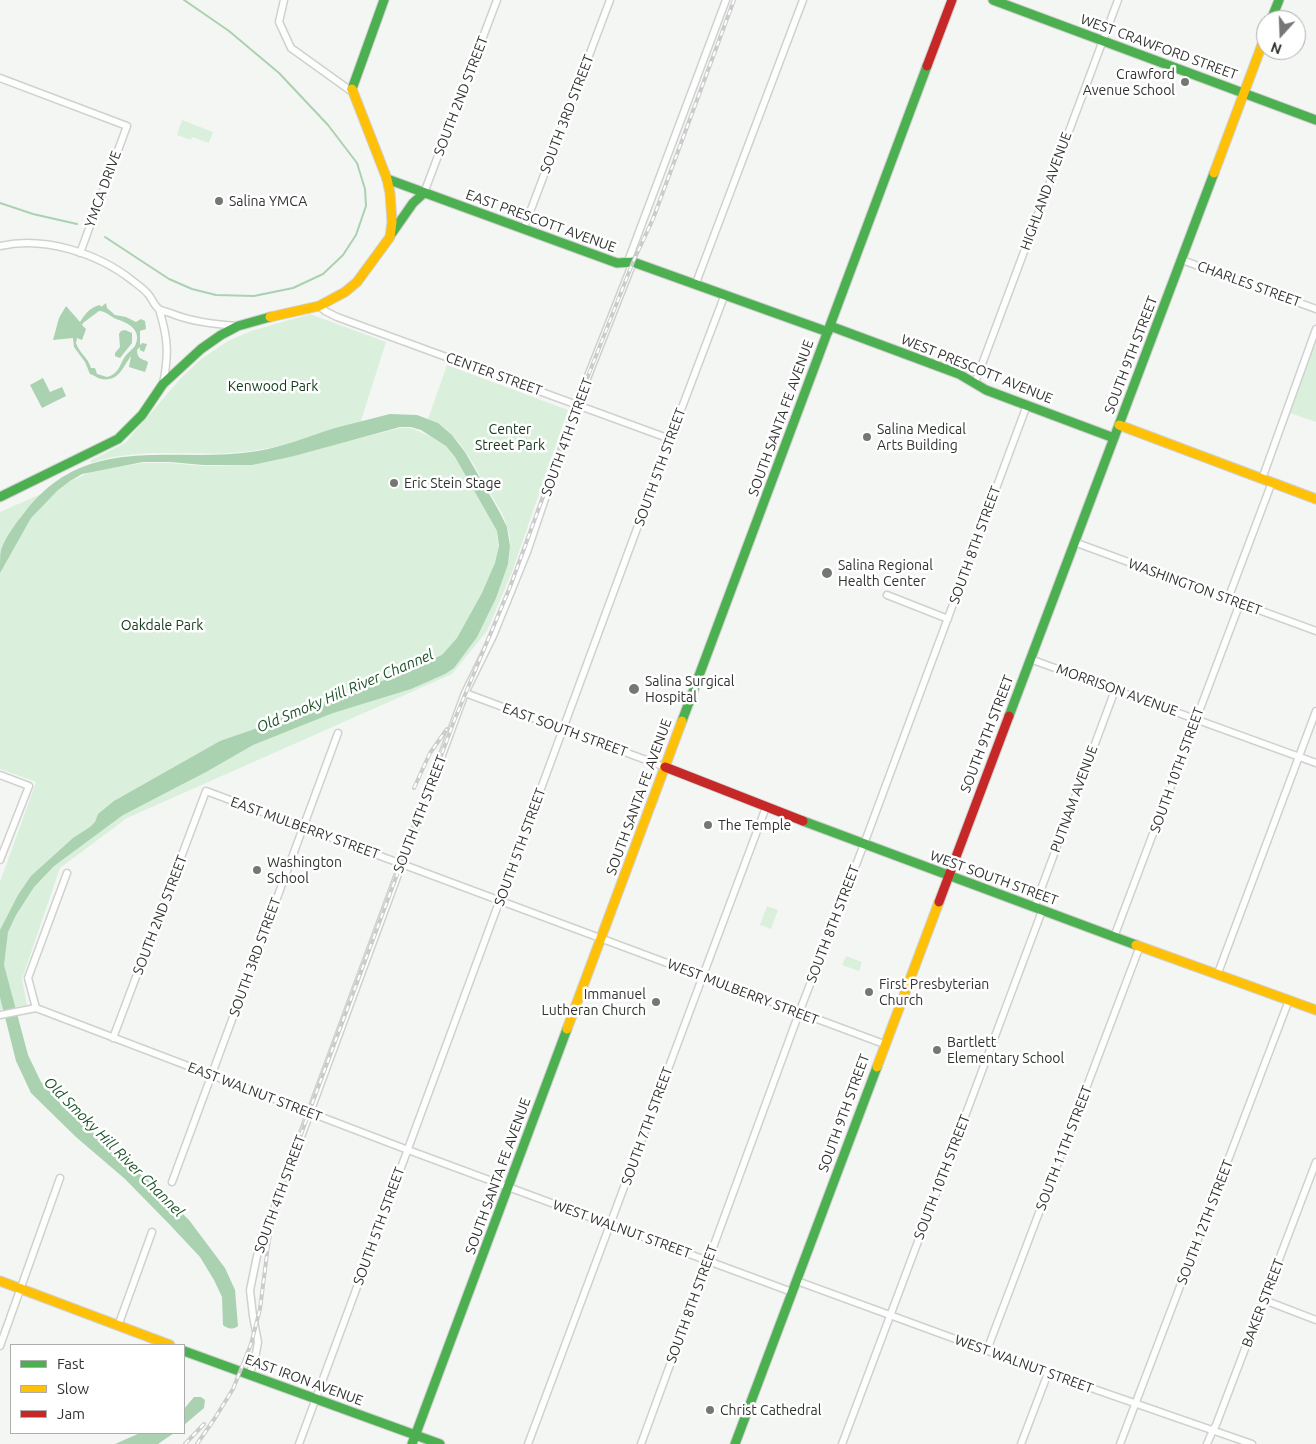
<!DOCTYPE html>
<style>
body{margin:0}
#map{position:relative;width:1316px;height:1444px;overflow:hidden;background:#f4f6f4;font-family:Ubuntu,sans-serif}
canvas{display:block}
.legend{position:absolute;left:10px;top:1344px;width:175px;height:90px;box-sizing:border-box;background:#fff;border:1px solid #adadad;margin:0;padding:6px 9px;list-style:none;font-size:15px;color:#313331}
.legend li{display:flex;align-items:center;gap:10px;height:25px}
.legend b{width:25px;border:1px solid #adadad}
.north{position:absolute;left:1256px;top:10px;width:50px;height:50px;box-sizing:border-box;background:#fff;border:1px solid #adadad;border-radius:50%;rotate:200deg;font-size:14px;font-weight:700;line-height:20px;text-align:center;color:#313331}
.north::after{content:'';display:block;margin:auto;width:18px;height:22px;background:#757775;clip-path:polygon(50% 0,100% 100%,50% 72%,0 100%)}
</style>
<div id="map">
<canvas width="1316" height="1444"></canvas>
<ul class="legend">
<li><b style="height:6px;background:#4caf50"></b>Fast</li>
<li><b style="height:6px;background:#ffc107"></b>Slow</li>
<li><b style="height:6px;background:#c62828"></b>Jam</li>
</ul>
<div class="north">N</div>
</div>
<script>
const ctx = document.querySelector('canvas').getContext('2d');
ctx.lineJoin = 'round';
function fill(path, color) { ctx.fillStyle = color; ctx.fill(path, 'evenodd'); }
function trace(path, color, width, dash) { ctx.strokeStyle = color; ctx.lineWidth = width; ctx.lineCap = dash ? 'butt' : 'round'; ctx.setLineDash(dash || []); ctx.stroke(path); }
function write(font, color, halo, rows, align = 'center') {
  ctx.font = font + ' Ubuntu,sans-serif'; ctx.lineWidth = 5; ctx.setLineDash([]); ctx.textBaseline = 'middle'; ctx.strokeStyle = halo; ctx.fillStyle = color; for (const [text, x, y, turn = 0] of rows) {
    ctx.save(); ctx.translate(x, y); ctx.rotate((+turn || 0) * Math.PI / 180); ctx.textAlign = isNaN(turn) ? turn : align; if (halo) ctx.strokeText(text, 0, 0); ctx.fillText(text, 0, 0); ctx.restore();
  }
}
fill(new Path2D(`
 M182,120l31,12 -4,11 -17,-6 -1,3 -14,-5z
 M310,314l76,28 -25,79c-33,10 -68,24 -103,29 -45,8 -92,-1 -137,6 -10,1 -20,4 -30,7l-1,-2 35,-18 55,-64 20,-19 28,-19 23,-10z
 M1316,339v83l-26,-9z
 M447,365l121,45 -56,162 -25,59 -35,43 -325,144 -67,50 -38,111 5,26 -27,5v-128l36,-100 -36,-13v-257l93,-41 50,-8h27l33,3 49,-1 148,-37h11l23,10 12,8 9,11 42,74 1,15 10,18c2,-12 4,-26 -1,-38 -4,-14 -13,-26 -20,-38 -15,-26 -29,-58 -59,-69z
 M767,906l11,4 -7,19 -11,-4z
 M846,956l16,6 -3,9 -17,-6z`), '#daf0dc');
fill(new Path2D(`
 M106,303l1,5 8,7 11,2 10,5 5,-3 4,2 1,8 -6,2v13l1,1 1,-2 5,1 -3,8 -4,-2v-3l-3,3c0,7 3,9 10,11l1,2 -3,9 -16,-5 2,-11c-9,12 -12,26 -30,23 -4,-1 -7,-4 -11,-5l-5,-12 -11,-15 -1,-9 -20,2 6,-22 7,-12 14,16c5,-8 10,-15 20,-17l1,2zM99,311c8,0 12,7 20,9 12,4 23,12 16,26 -3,4 -8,7 -11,12 -5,9 -6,16 -17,19l-10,-3 -2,-6h-4c-3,-11 -12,-15 -15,-25l1,-5 5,2 4,-11 -4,-4 1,-2z
 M125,330l7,3v10l-12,15 -5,-2v-3l5,-6 -1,-13 2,-3z
 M43,378l7,14 12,-5 4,9 -24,12 -12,-23z
 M390,414l27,1 21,8 14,12 13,17 34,59 8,16 3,19 -2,18 -12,34 -19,39 -23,31 -9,6 -34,15 -78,24 -80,32 -47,27 -83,43 -69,51 -20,21 -18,28 -8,17 -4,33 24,90 13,27 25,28 73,61 50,49 36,48 10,22 3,36c-6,4 -10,3 -15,-1l-1,-28 -8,-17 -14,-23 -29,-31 -46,-47 -49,-42 -45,-44 -15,-32 -16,-64v-67l18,-35 13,-19 42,-38 17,-11 5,-5 3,-8 16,-13 106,-60 52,-18 18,-10 22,-9 21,-3 17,-6 92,-40 15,-17 25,-45 13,-30 4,-17 -2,-15 -42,-74 -9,-11 -25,-16 -10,-3h-11l-106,29 -42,9h-49l-33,-3h-27l-61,12 -12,7 -12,9 -27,28 -31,55c0,-7 0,-17 1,-23 5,-14 15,-27 24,-38 63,-82 149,-47 233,-61 27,-5 52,-15 77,-23 18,-5 37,-9 55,-14z
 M194,1397h7l4,3 -1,8 -20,17v-16z
 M140,1433h34l-16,11h-43z`), '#aad1b0');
trace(new Path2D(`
 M0,203l33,11 44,10
 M105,237l64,42 23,10 24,6 38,1 39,-8 30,-14 20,-19 13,-20 10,-29 -1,-17 -8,-26 -29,-38 -49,-52 -50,-42 -45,-31`), '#aad1b0', 2);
const street = new Path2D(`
 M284,0l-5,22 12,26 60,43
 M0,78l127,48 -47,127
 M424,193l73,-193
 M524,228l86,-228
 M0,246c44,-10 98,7 133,35 5,4 11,8 15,13 4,4 6,12 11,15 3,2 8,3 11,4 22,9 44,11 68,13
 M1182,260l134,49
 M628,261l98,-261
 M696,283l107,-283
 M319,306l6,5 12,6 333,122
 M159,309c9,29 10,45 4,75
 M975,383l143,-383
 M1262,479l54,-150
 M1074,542l242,89
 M887,595l61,24
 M1228,599l44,-117
 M1030,659l286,104
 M465,693l200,74
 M0,775l29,11 -29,74
 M1034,908l81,-218
 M1114,937l126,-334
 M1218,973l98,-262
 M36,1008l-8,-30 39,-105
 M0,1015l36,-7 372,142 384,142
 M113,1038l93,-247 678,253
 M172,1182l166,-449
 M797,1281l251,92 204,71
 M1264,1300l52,20
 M118,1326l34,-94
 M0,1346l60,-168
 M987,1350l153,-404
 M249,1375l6,-16 3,-17 -5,-26 -3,-26 7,-34 208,-563 28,-57 34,-84 50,-148 56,-142
 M299,1444l371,-1005 55,-145
 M528,1444l238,-637
 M641,1444l158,-431 65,-169 163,-439
 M842,1444l200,-533
 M1021,1444l27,-71
 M1120,1444l169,-444
 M1207,1444l6,-14 3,-5 100,-263`);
const fast = new Path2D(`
 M993,0l323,120
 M1271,20l8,-20
 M352,89l32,-89
 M387,179l230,84 16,-1 195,70
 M392,233l21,-30 11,-10
 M830,326l129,48 27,16 128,48
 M0,497l118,-58 24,-24 21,-31 38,-35 20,-14 17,-9 32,-9
 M1009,716l205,-543
 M682,721l245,-655
 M803,821l333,124
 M184,1351l256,93
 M412,1444l155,-415
 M735,1444l142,-377`);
const slow = new Path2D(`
 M1214,173l52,-139
 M270,317l49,-11 26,-14 12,-10 33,-45 2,-15 -2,-29 -3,-14 -35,-90
 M1119,425l197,74
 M1136,945l180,65
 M567,1029l115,-308
 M877,1067l62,-165
 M0,1281l170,64`);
const jam = new Path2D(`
 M927,66l25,-66
 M665,767l138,54
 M939,902l70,-186`);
trace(street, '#cfd1cf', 9);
trace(fast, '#cfd1cf', 11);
trace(slow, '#cfd1cf', 11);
trace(jam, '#cfd1cf', 11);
trace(street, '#fdfefd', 6);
trace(fast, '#4caf50', 9);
trace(slow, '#ffc107', 9);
trace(jam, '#c62828', 9);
const rail = new Path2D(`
 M414,788l16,-35 17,-24
 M185,1444l19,-20
 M197,1444l18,-26 18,-29 18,-45 9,-35 8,-63 7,-37 34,-97 145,-391 56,-134 67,-183 56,-142 20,-43 81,-219`);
trace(rail, '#cacbca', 4);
trace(rail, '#fff', 2, [5.5]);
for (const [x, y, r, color] of [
 [1185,82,5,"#757775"],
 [219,201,5,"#757775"],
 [867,437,5,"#757775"],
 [394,483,5,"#757775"],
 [827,573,6,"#757775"],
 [634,689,6,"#757775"],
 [708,825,5,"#757775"],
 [257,870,5,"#757775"],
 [869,992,5,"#757775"],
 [656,1002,5,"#757775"],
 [937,1050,5,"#757775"],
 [710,1410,5,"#757775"]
]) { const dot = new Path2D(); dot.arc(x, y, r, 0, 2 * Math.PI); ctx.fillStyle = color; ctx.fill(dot); trace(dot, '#fff', 2); }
write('14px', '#313331', '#fff', [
 ["WEST CRAWFORD STREET",1159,47,20],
 ["SOUTH 2ND STREET",461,96,-69],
 ["SOUTH 3RD STREET",567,114,-69],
 ["YMCA DRIVE",103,189,-70],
 ["HIGHLAND AVENUE",1046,191,-70],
 ["EAST PRESCOTT AVENUE",541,221,20],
 ["CHARLES STREET",1249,284,20],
 ["SOUTH 9TH STREET",1131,355,-69],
 ["WEST PRESCOTT AVENUE",977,369,22],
 ["CENTER STREET",494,374,20],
 ["SOUTH SANTA FE AVENUE",781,418,-70],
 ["SOUTH 4TH STREET",567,437,-70],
 ["SOUTH 5TH STREET",660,467,-70],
 ["SOUTH 8TH STREET",975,545,-70],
 ["WASHINGTON STREET",1195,587,20],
 ["MORRISON AVENUE",1117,690,20],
 ["EAST SOUTH STREET",565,730,20],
 ["SOUTH 9TH STREET",987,734,-69],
 ["SOUTH 10TH STREET",1177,770,-70],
 ["SOUTH SANTA FE AVENUE",639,797,-70],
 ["PUTNAM AVENUE",1074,799,-70],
 ["SOUTH 4TH STREET",420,814,-69],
 ["EAST MULBERRY STREET",305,828,20],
 ["SOUTH 5TH STREET",520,847,-70],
 ["WEST SOUTH STREET",994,878,20],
 ["SOUTH 2ND STREET",160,915,-69],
 ["SOUTH 8TH STREET",833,924,-69],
 ["SOUTH 3RD STREET",255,957,-70],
 ["WEST MULBERRY STREET",743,992,21],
 ["EAST WALNUT STREET",255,1092,21],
 ["SOUTH 9TH STREET",844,1113,-70],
 ["SOUTH 7TH STREET",647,1126,-70],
 ["SOUTH 11TH STREET",1064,1148,-69],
 ["SOUTH SANTA FE AVENUE",498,1176,-70],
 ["SOUTH 10TH STREET",942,1177,-69],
 ["SOUTH 4TH STREET",280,1194,-70],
 ["SOUTH 12TH STREET",1205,1222,-69],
 ["SOUTH 5TH STREET",379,1226,-70],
 ["WEST WALNUT STREET",622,1229,20],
 ["BAKER STREET",1263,1303,-69],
 ["SOUTH 8TH STREET",692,1304,-70],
 ["WEST WALNUT STREET",1024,1364,20],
 ["EAST IRON AVENUE",304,1380,20]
]);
write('14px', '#313331', '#fff', [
 ["Crawford",1175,74,"right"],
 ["Avenue School",1175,90,"right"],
 ["Salina YMCA",229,201],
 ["Salina Medical",877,429],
 ["Arts Building",877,445],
 ["Eric Stein Stage",404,483],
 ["Salina Regional",838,565],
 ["Health Center",838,581],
 ["Salina Surgical",645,681],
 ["Hospital",645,697],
 ["The Temple",718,825],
 ["Washington",267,862],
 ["School",267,878],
 ["First Presbyterian",879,984],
 ["Church",879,1000],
 ["Immanuel",646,994,"right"],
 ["Lutheran Church",646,1010,"right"],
 ["Bartlett",947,1042],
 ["Elementary School",947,1058],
 ["Christ Cathedral",720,1410]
], 'left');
write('14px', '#103819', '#fff', [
 ["Kenwood Park",273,386],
 ["Center",510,429],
 ["Street Park",510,445],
 ["Oakdale Park",162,625]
]);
write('italic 15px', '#195327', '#fff', [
 ["Old Smoky Hill River Channel",345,691,-23],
 ["Old Smoky Hill River Channel",114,1147,45]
]);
</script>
